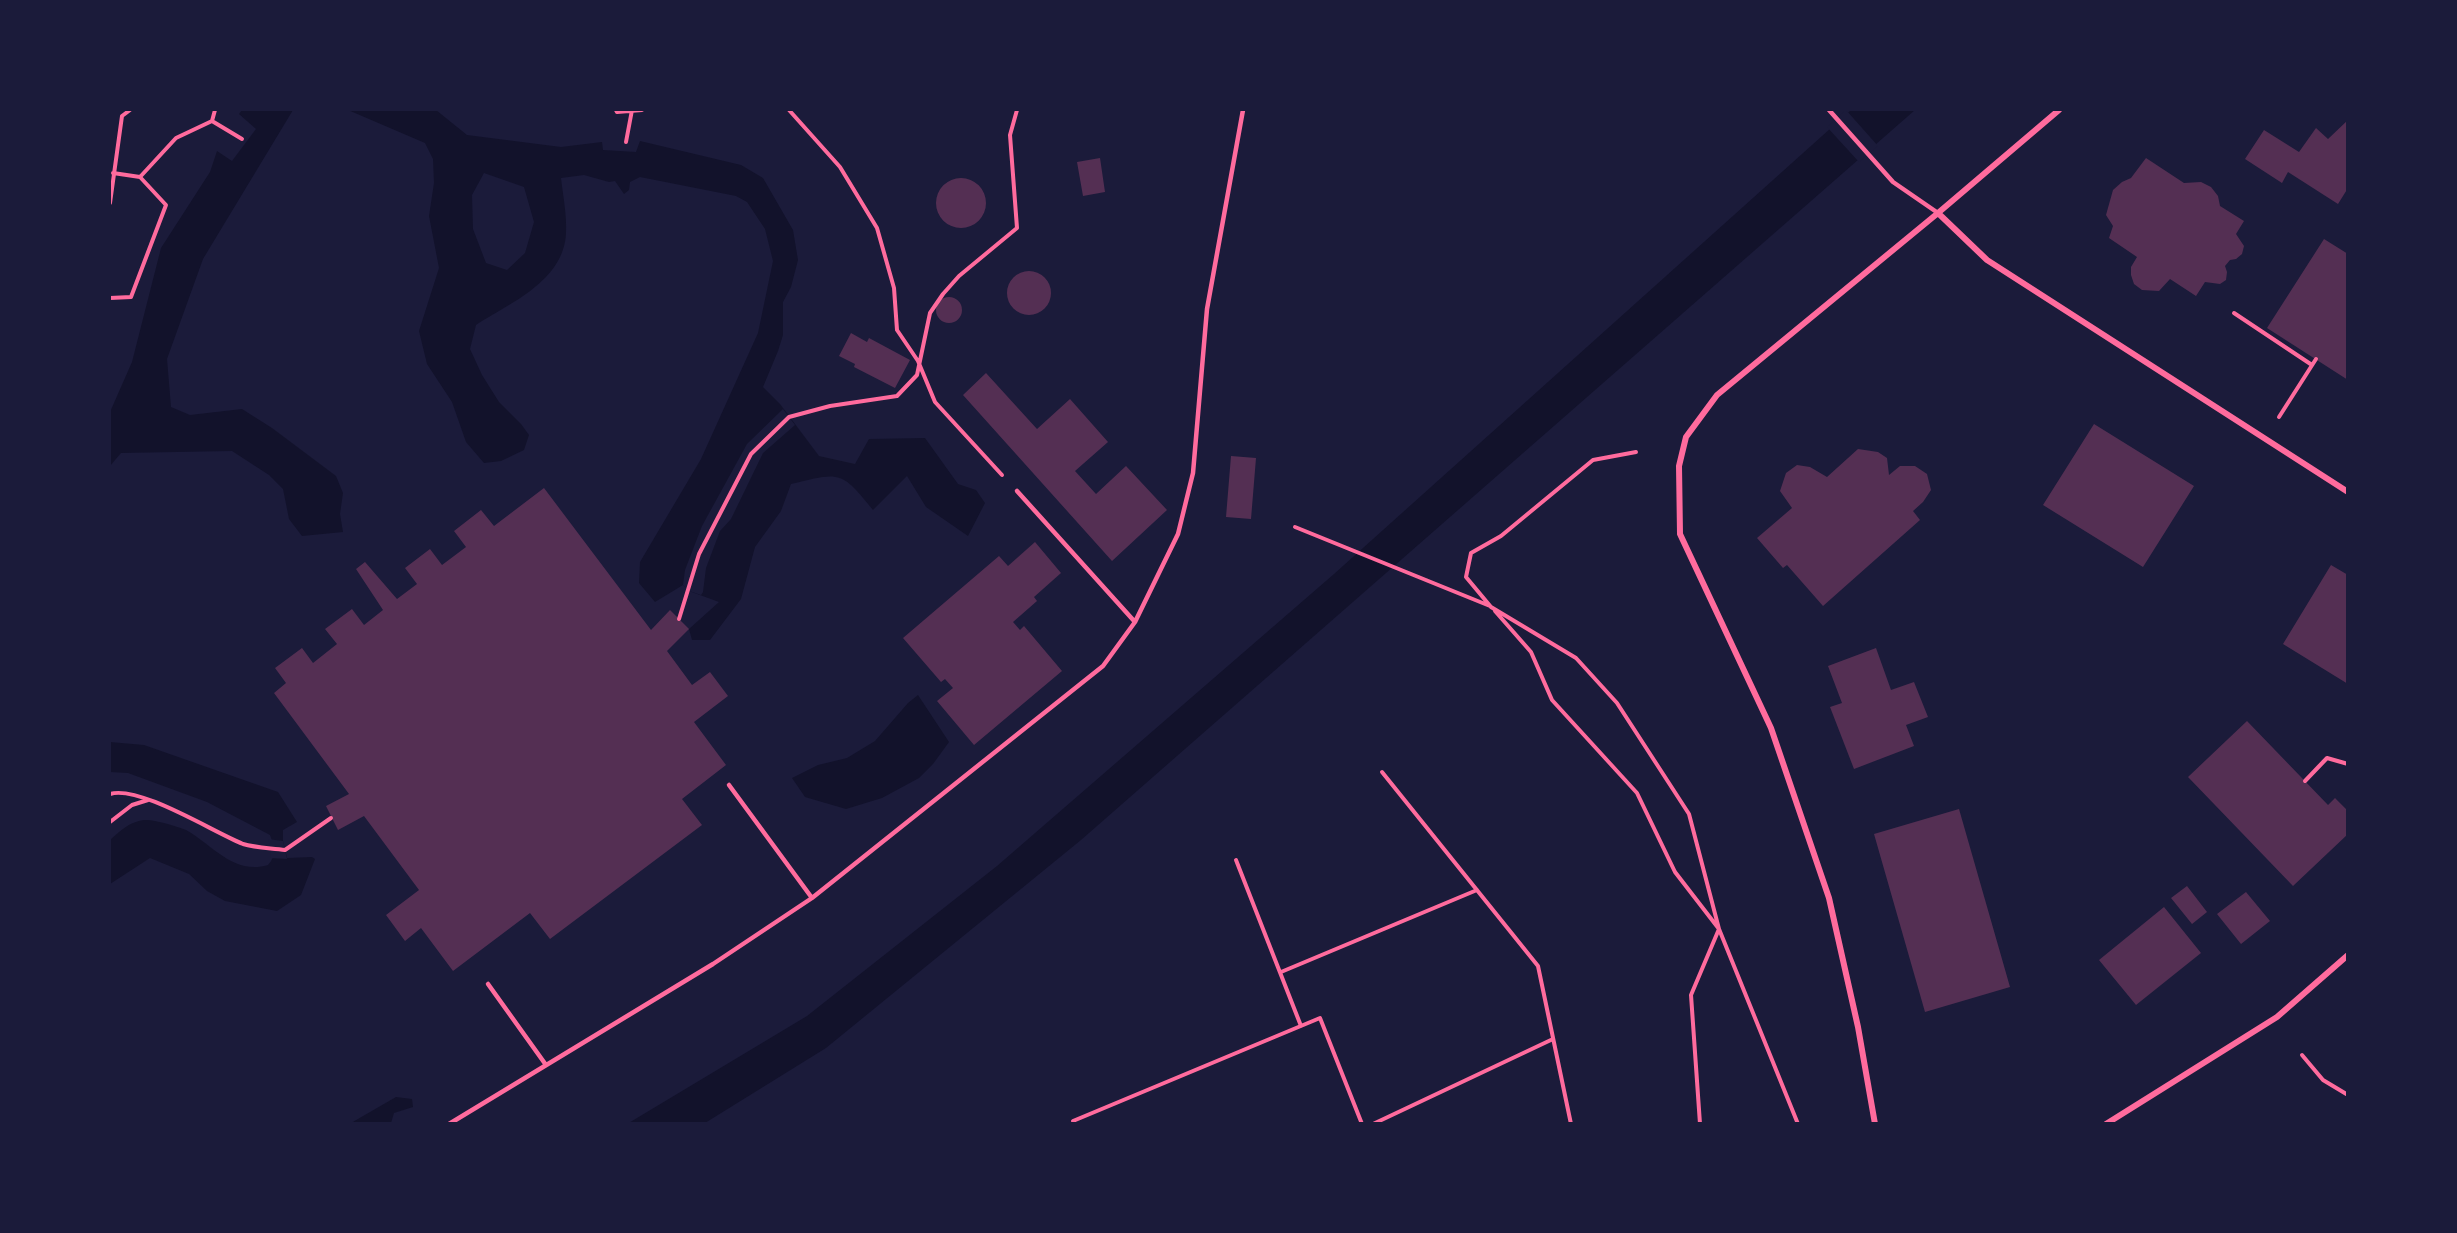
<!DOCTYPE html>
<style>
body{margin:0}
#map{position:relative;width:2457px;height:1233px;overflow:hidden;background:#1b1b3a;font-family:"Fira Sans",sans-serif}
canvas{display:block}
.frame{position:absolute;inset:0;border:111px solid #1b1b3a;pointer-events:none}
</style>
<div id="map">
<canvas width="2457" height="1233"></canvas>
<div class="frame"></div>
</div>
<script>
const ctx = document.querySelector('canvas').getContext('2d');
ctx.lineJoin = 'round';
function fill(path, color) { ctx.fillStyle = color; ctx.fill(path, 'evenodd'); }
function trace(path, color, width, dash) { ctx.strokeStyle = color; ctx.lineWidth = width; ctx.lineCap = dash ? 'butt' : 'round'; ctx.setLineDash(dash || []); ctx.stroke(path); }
fill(new Path2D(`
 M242,110h51l-90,149 -36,100 4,48 19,8 52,-6 30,19 64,48 7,17 -3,21 3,18 -41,4 -13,-17 -6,-30 -14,-14 -37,-24 -111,2 -11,13v-54l22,-50 29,-114 49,-76 7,-21 15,10 24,-32 -17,-15z
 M348,110h88l31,25 94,12 41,-5 1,8 33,2 4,-11 101,24 22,13 30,52 5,30 -7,27 -8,15v33l-5,16 -15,36 17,17 39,52 36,8 14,-25 56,-1 33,46 18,6 9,13 -17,33 -42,-29 -19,-31 -34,34c-32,-40 -33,-38 -82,-26l-10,27 -26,36 -14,52 -31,41h-18l-3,-11 30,-27 -30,-11 -6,-6 -28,17 -16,-19 1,-21 61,-103 57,-126 15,-72 -8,-32 -18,-27 -11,-6 -96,-19 -10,5 -1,8 -5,4 -9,-13 -6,1 -25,-7 -23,3c2,18 6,37 5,55 -2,48 -56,70 -90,92l-6,24 12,26 17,27 22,22 8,11 -5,15 -23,11 -17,2 -18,-21 -14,-40 -25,-38 -8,-33 20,-63 -10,-52 5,-33 -1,-24 -8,-16zM484,173l40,14 10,35 -9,31 -18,17 -21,-7 -13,-34 -1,-34z
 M1851,110h64l-834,730 -255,208 -121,75 -78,1 180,-108 190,-150 337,-292z
 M918,695l31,47 -16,22 -14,14 -37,20 -36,11 -41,-12 -13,-19 26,-13 29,-7 28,-17 33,-38z
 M110,742l34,3 134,47 19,30 -14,8v11l4,17 25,-1 3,2 -14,36 -24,16 -52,-10 -18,-10 -18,-17 -39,-16 -40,26v-44c8,-7 16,-15 26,-18 10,-4 18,-1 28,1 7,2 15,4 22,7 27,15 47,45 82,35 9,-9 6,-19 2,-30l-63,-33 -79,-29 -18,-1z
 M396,1097l16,2 1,8 -19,6 -3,10h-40z`), '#12122b');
fill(new Path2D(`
 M1846,110l32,36 -19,16 -32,-35z
 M783,409l12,16 -32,28 -32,66 -11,12 -14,37 -3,24 -2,3 -12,-4 -6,-6 2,-15 17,-44 45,-82z
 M268,839l15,2 4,18 -17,-1 1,-10z`), '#1b1b3a');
fill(new Path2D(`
 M2348,120v68l-10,16 -50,-32 -6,11 -37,-24 19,-29 35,22 17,-24 12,11z
 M1100,158l5,34 -22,4 -6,-34z
 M2146,158l38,25 17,-1 10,5 7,9 2,10 24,15 -8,13 8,12 -2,8 -6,5 -6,1 -5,6 2,6 -1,8 -6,4 -15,-2 -9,14 -26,-17 -11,12 -17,-1 -8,-6 -3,-9v-8l6,-10 -28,-19 4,-12 -7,-11 7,-25 9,-8 9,-4z
 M936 203a25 25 0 1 1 50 0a25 25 0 1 1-50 0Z
 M2324,239l24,15v126l-81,-52z
 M1007 293a22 22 0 1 1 44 0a22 22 0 1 1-44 0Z
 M936 310a13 13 0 1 1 26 0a13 13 0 1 1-26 0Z
 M851,333l16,9 2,-4 41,22 -15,28 -41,-21 1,-3 -16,-8z
 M986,373l51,56 33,-30 38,43 -33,29 21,23 30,-28 41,44 -55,51 -149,-166z
 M2094,424l100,62 -51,81 -100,-62z
 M1858,449l20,3 9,6 2,17 11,-9h15l12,8 4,16 -8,12 -10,9 7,9 -97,86 -36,-41 -4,3 -26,-30 35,-30 -12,-17 6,-18 11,-8 13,2 17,10z
 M1231,456l25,2 -5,61 -25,-2z
 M544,488l107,142 19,-20 19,19 -22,22 25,34 18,-13 18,24 -34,26 32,43 -44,34 20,26 -152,114 -20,-26 -77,58 -32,-43 -16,13 -19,-26 33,-25 -55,-74 -26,14 -12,-24 23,-12 -75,-101 12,-10 -11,-15 27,-20 11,15 24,-19 -12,-15 27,-20 12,16 19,-15 -27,-41 9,-7 32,37 20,-15 -12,-16 25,-19 12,16 24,-18 -12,-16 27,-21 13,16z
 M1035,542l26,31 -27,24 3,4 -24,21 7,8 4,-4 38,45 -88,74 -37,-44 16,-13 -8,-9 -4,3 -38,-44 96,-82 9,10z
 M2331,565l17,10v109l-65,-40z
 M1876,648l15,42 23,-8 14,35 -22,8 8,21 -60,23 -24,-62 12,-4 -14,-37z
 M2247,721l81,84 7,-7 13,13v23l-55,52 -105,-109z
 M1959,809l51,178 -85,25 -51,-178z
 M2187,886l20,26 -15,12 -21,-26z
 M2246,892l24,29 -29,23 -24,-30z
 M2164,907l37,46 -65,52 -37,-45z`), '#542f53');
trace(new Path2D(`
 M616,110l1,2 25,-2
 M789,110l51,57 37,61 17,60 3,42 21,31 17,41 67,73
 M212,121l30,18
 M626,142l6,-32
 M113,173l27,4 36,-39 36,-17 3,-11
 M110,203l12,-87 8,-6
 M110,298l21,-1 35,-92 -26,-28
 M2234,313l78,52
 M2279,417l37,-58
 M1636,452l-43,8 -92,76 -30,17 -5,24 25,30 85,51 41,45 72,111 30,115 79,195
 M1295,527l195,79
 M1495,611l36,41 21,48 85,93 38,79 44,57 -28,66 9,129
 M679,619l20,-65 52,-100 38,-37 41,-11 67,-10 20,-21 13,-62 13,-19 16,-18 58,-48 -7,-93 7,-25
 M1382,772l156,194 33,158
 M2305,781l22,-23 21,6
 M110,794c29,-9 103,38 133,50 13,4 29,4 42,6l46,-32
 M110,822l22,-17 16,-5
 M1236,860l65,166
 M1281,972l196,-82
 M2302,1055l21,25 25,15
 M1074,1124l-1,-3 247,-103 42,106
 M1373,1124l180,-85`), '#ff6b9d', 4);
trace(new Path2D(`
 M1829,110l64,72 45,31
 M1017,491l118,131
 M729,785l83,113
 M488,984l58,81
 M449,1124l264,-160 99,-66 291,-232 32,-44 43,-88 15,-61 14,-164 36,-199`), '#ff6b9d', 4.5);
trace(new Path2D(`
 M1938,213l49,47 361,232
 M1875,1124l-17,-97 -29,-129 -58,-170 -91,-194 -1,-68 7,-29 31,-42 221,-182 121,-103
 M2106,1124l171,-107 71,-62`), '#ff6b9d', 6);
</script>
